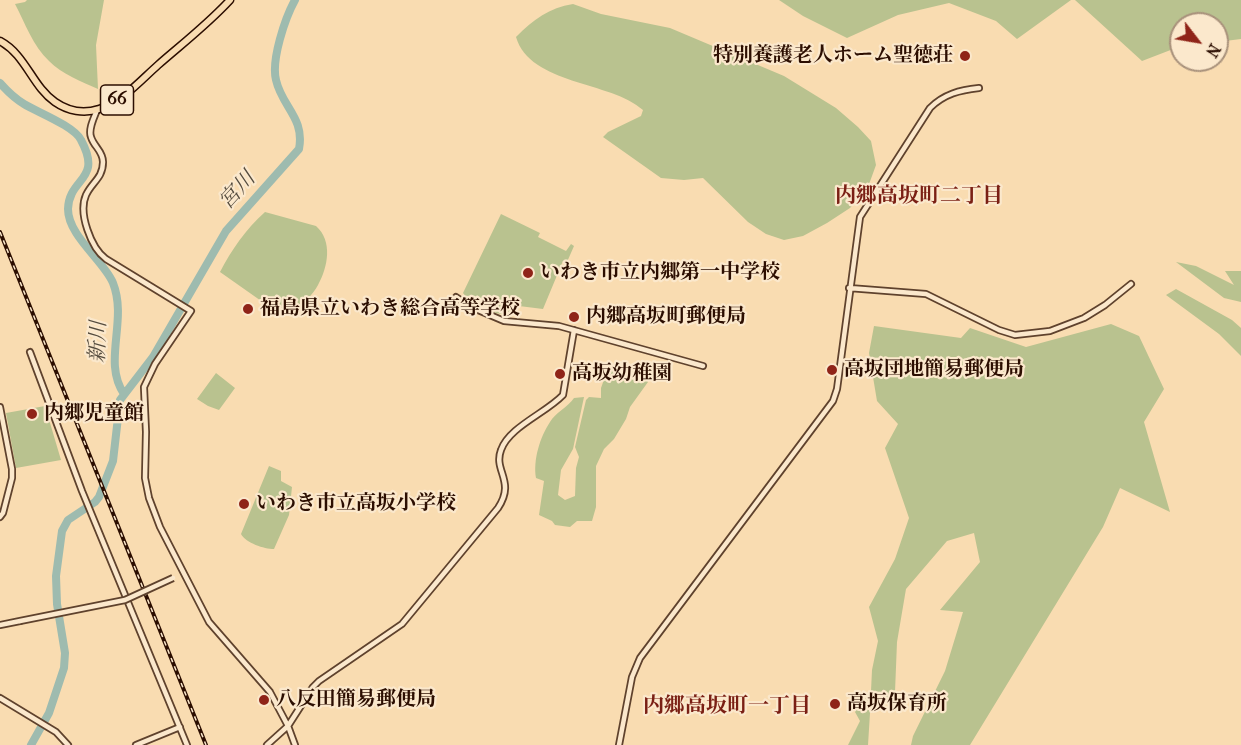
<!DOCTYPE html>
<meta charset="utf-8">
<style>
body{margin:0}
#map{position:relative;width:1241px;height:745px;overflow:hidden;background:#f9dcb1;font-family:"IM FELL French Canon",serif}
canvas{display:block}
.north{position:absolute;left:1169px;top:12px;width:60px;height:60px;box-sizing:border-box;background:#fbe8cc;border:2px solid #a8917b;border-radius:50%;rotate:121deg;font-size:16px;font-weight:700;line-height:24px;text-align:center;color:#2c0e01}
.north::after{content:'';display:block;margin:auto;width:21px;height:27px;background:#8f2418;clip-path:polygon(50% 0,100% 100%,50% 72%,0 100%)}
</style>
<div id="map">
<canvas width="1241" height="745"></canvas>
<div class="north">N</div>
</div>
<script>
const ctx = document.querySelector('canvas').getContext('2d');
ctx.lineJoin = 'round';
function fill(path, color) { ctx.fillStyle = color; ctx.fill(path, 'evenodd'); }
function trace(path, color, width, dash) { ctx.strokeStyle = color; ctx.lineWidth = width; ctx.lineCap = dash ? 'butt' : 'round'; ctx.setLineDash(dash || []); ctx.stroke(path); }
function write(font, color, halo, rows, align = 'center') {
  ctx.font = font + ' "IM FELL French Canon","Noto Serif JP",serif'; ctx.lineWidth = 4.5; ctx.setLineDash([]); ctx.textBaseline = 'middle'; ctx.strokeStyle = halo; ctx.fillStyle = color; for (const [text, x, y, turn = 0] of rows) {
    ctx.save(); ctx.translate(x, y); ctx.rotate((+turn || 0) * Math.PI / 180); ctx.textAlign = isNaN(turn) ? turn : align; if (halo) ctx.strokeText(text, 0, 0); ctx.fillText(text, 0, 0); ctx.restore();
  }
}
fill(new Path2D(`
 M27,0h77l-8,45 2,44c-16,-7 -36,-15 -49,-28 -16,-15 -24,-38 -34,-57l10,-2z
 M779,0h292l-54,39 -21,-18 -47,-18 -51,12 -51,23 -44,-22z
 M1075,0h166v39l-24,3v-18h-36v22l-39,15z
 M573,4l28,10 69,14 114,48 52,32 22,19 13,14 5,24 -8,22 -18,21 -23,15 -24,13 -19,4 -18,-6 -18,-12 -45,-44 -19,2 -23,-2 -58,-41 5,-5 33,-16 2,-6c-32,-29 -113,-25 -127,-73 18,-18 33,-29 57,-33z
 M265,212l51,14c17,15 12,41 2,59 -5,10 -17,20 -25,29l-7,-4 -2,3 -8,-5 -2,2 -54,-38c12,-23 26,-43 45,-60z
 M501,214l39,19 -2,4 28,14 5,-7 3,2 -7,16 -4,-1 -20,48 -32,-4 -1,10c-15,0 -39,-10 -47,-22z
 M1176,262l20,4 38,19 -9,-14h16v31l-17,-4z
 M1176,289l56,31 9,8v28l-22,-22 -53,-39z
 M1111,324l28,12 25,53 -20,33 26,90 -50,-24 -17,39 -133,218h-59l2,-9 32,-65 18,-59 -23,-2 40,-48 -6,-29 -27,8 -41,48 -9,53 -2,50 -25,21 -2,32h-20l12,-24 -5,-9 16,-21 1,-21 6,-29 -9,-34 26,-48 14,-41 -24,-70 13,-24 -21,-23 -8,-48 5,-27 87,12 9,-10 56,19z
 M610,366c16,0 29,3 38,16l-18,25 -4,12 -12,20 -10,10 -8,17v41l-4,14h-15l-7,6 -15,-2 -3,-4 -13,-6 5,-34 -8,-3c-3,-18 4,-41 14,-56 5,-9 18,-15 24,-24l10,-1 -11,52 -12,21 -3,25 7,5 10,-4 1,-28 3,-11 -4,-10 11,-47 3,-3 12,1v-10l5,-14 1,3z
 M216,373l19,15 -16,22 -11,-4 -11,-7z
 M45,406l16,54 -45,8 -10,-55z
 M269,466l12,5v10l11,6 -3,28 -15,34c-10,0 -28,-6 -33,-15z`), '#b9c28f');
trace(new Path2D(`
 M0,83c7,8 14,15 24,21 13,8 50,22 57,36 22,41 -12,37 -13,69 0,27 36,52 45,74 15,38 -11,79 11,111
 M31,745l18,-32 15,-45 1,-15 -8,-49 -1,-28 6,-45 6,-11 27,-18 4,-5 14,-36 7,-61 33,-43 73,-126 73,-82c6,-31 -17,-42 -23,-69 -5,-20 9,-62 19,-80`), '#9ebbaf', 8);
const minor = new Path2D(`
 M97,110c-3,8 -9,19 -6,27 3,10 12,14 12,25 0,16 -11,20 -17,33 -8,18 5,53 20,64l85,52 -36,53 -11,23 2,45 -1,46 4,20 11,29 49,95 61,70 18,34 7,19
 M849,288l77,6 73,36 16,5 35,-4 34,-13 21,-13 26,-21
 M456,297l15,10 33,14 55,5 144,40
 M30,352l52,139 105,254
 M0,407l12,62v9l-9,35 -3,4
 M0,625l20,-4
 M0,698l56,34 12,13
 M136,745l44,-18
 M267,745l21,-19 25,-39 6,-6 83,-57 96,-116c18,-27 -5,-37 3,-58 8,-23 45,-37 62,-55l11,-65
 M619,745l13,-68 8,-19 193,-257 4,-12 23,-172 70,-109c14,-14 30,-18 49,-20`);
const major = new Path2D(`
 M0,41c26,14 32,45 55,61 13,9 29,12 44,7 23,-7 41,-28 59,-44 24,-21 50,-41 72,-65`);
trace(minor, '#5f422d', 8);
trace(major, '#2c0e01', 9);
trace(minor, '#fbe8cc', 4.5);
trace(major, '#f9dcb1', 6);
const rail = new Path2D(`
 M0,232l206,513`);
trace(rail, '#2c0e01', 4);
trace(rail, '#fbe8cc', 1.5, [4.5]);
const minorBridge = new Path2D(`
 M20,621l105,-21 48,-22`);
trace(minorBridge, '#5f422d', 8, []);
trace(minorBridge, '#fbe8cc', 4.5);
for (const [x, y, r, color] of [
 [965,56,6,"#8f2418"],
 [528,273,6,"#8f2418"],
 [248,309,6,"#8f2418"],
 [574,317,6,"#8f2418"],
 [832,370,6,"#8f2418"],
 [560,374,6,"#8f2418"],
 [32,414,6,"#8f2418"],
 [244,504,6,"#8f2418"],
 [264,700,6,"#8f2418"],
 [835,704,6,"#8f2418"]
]) { const dot = new Path2D(); dot.arc(x, y, r, 0, 2 * Math.PI); ctx.fillStyle = color; ctx.fill(dot); trace(dot, '#fbe8cc', 2); }
for (const [x, y, w] of [
 [117,100,33]
]) { const box = new Path2D(); box.roundRect(x - w / 2, y - 15, w, 30, 4.5); ctx.fillStyle = '#fbe8cc'; ctx.fill(box); trace(box, '#2c0e01', 1.5); }
write('bold 18px', '#2c0e01', null, [
 ["66",117,100]
]);
write('bold 20px', '#2c0e01', '#fbe8cc', [
 ["特別養護老人ホーム聖徳荘",953,56,"right"],
 ["いわき市立内郷第一中学校",540,273],
 ["福島県立いわき総合高等学校",260,309],
 ["内郷高坂町郵便局",586,317],
 ["高坂団地簡易郵便局",844,370],
 ["高坂幼稚園",572,374],
 ["内郷児童館",44,414],
 ["いわき市立高坂小学校",256,504],
 ["八反田簡易郵便局",276,700],
 ["高坂保育所",847,704]
], 'left');
write('italic 21px', '#544b3e', '#fbe8cc', [
 ["宮川",238,191,-48],
 ["新川",99,342,-88]
]);
write('bold 21px', '#7a1f14', '#fbe8cc', [
 ["内郷高坂町二丁目",919,197],
 ["内郷高坂町一丁目",727,707]
]);
</script>
